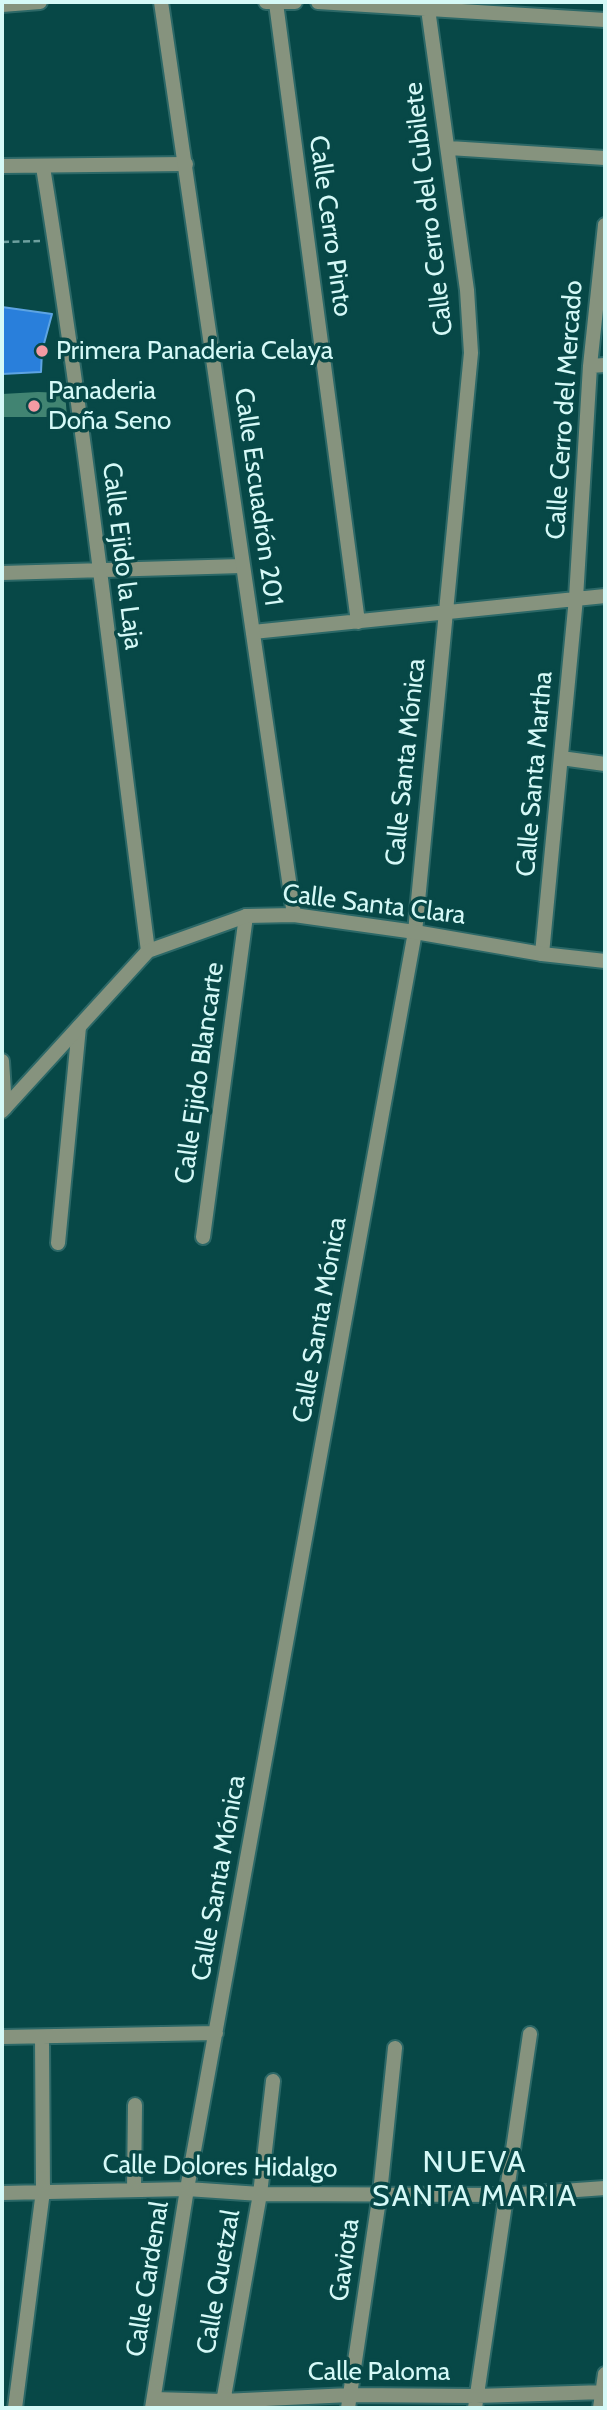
<!DOCTYPE html>
<meta charset="utf-8">
<style>
body{margin:0}
#map{position:relative;width:607px;height:2410px;overflow:hidden;background:#074847;font-family:Cabin,sans-serif}
canvas{display:block}
.frame{position:absolute;inset:0;border:4px solid #d5f9f7;pointer-events:none}
</style>
<div id="map">
<canvas width="607" height="2410"></canvas>
<div class="frame"></div>
</div>
<script>
const ctx = document.querySelector('canvas').getContext('2d');
ctx.lineJoin = 'round';
function fill(path, color) { ctx.fillStyle = color; ctx.fill(path, 'evenodd'); }
function trace(path, color, width, dash) { ctx.strokeStyle = color; ctx.lineWidth = width; ctx.lineCap = dash ? 'butt' : 'round'; ctx.setLineDash(dash || []); ctx.stroke(path); }
function write(font, color, halo, rows, align = 'center') {
  ctx.font = font + ' Cabin,sans-serif'; ctx.lineWidth = 7; ctx.setLineDash([]); ctx.textBaseline = 'middle'; ctx.strokeStyle = halo; ctx.fillStyle = color; for (const [text, x, y, turn = 0] of rows) {
    ctx.save(); ctx.translate(x, y); ctx.rotate((+turn || 0) * Math.PI / 180); ctx.textAlign = isNaN(turn) ? turn : align; if (halo) ctx.strokeText(text, 0, 0); ctx.fillText(text, 0, 0); ctx.restore();
  }
}
const water = new Path2D(`
 M2,307l50,7 -10,37 -1,21 -39,2z`);
fill(water, '#297fdb');
trace(water, '#5da4e3', 2);
fill(new Path2D(`
 M38,392l27,1 2,24h-65v-23z`), '#418472');
const minor = new Path2D(`
 M266,2h29
 M318,2l287,18
 M276,3l82,619
 M2,5l38,-3
 M449,148l156,10
 M2,166l184,-2
 M43,167c42,260 71,523 105,784
 M590,366l15,-1
 M2,573l240,-7
 M253,632l352,-36
 M561,758l44,6
 M542,954l34,-356 14,-232 15,-141
 M2,1061l3,47
 M203,1237l43,-321
 M58,1243l21,-216
 M2,2037l214,-4
 M134,2190l1,-85
 M2,2193l185,-4 73,5 246,1 99,-7
 M154,2399l69,2 127,-6 126,1 129,-4
 M15,2408l28,-217 -1,-154
 M152,2408l35,-219 228,-1257 56,-579 -4,-63 -39,-281
 M222,2408l38,-214 13,-113
 M348,2408l32,-215 15,-145
 M475,2408l55,-374
 M600,2408l5,-34`);
const tertiary = new Path2D(`
 M161,2l133,913
 M2,1111l146,-160 98,-35 48,-1 121,17 127,22 63,7`);
trace(minor, '#2c6867', 18);
trace(tertiary, '#2c6867', 18);
trace(new Path2D(`
 M2,242l38,-1`), '#6ea09f', 2.5, [7, 3.5]);
trace(minor, '#86937e', 14);
trace(tertiary, '#86937e', 14);
for (const [x, y, r, color] of [
 [42,351,7,"#f49aa3"],
 [34,406,7,"#f49aa3"]
]) { const dot = new Path2D(); dot.arc(x, y, r, 0, 2 * Math.PI); ctx.fillStyle = color; ctx.fill(dot); trace(dot, '#074847', 2.5); }
write('26px', '#d5f9f7', '#074847', [
 ["Calle Cerro del Cubilete",429,209,-97],
 ["Calle Cerro Pinto",330,226,82],
 ["Calle Cerro del Mercado",565,410,-86],
 ["Calle Escuadrón 201",258,497,82],
 ["Calle Ejido la Laja",122,556,83],
 ["Calle Santa Mónica",406,762,-84],
 ["Calle Santa Martha",535,774,-85],
 ["Calle Santa Clara",374,905,7],
 ["Calle Ejido Blancarte",200,1073,-82],
 ["Calle Santa Mónica",320,1320,-80],
 ["Calle Santa Mónica",219,1878,-80],
 ["Calle Dolores Hidalgo",220,2167,1],
 ["Gaviota",345,2260,-82],
 ["Calle Cardenal",148,2279,-81],
 ["Calle Quetzal",219,2282,-80],
 ["Calle Paloma",379,2372]
]);
write('26px', '#d5f9f7', '#074847', [
 ["Primera Panaderia Celaya",56,351],
 ["Panaderia",48,391],
 ["Doña Seno",48,421]
], 'left');
ctx.letterSpacing = '2px';
write('30px', '#d5f9f7', '#074847', [
 ["NUEVA",475,2163],
 ["SANTA MARIA",475,2197]
]);
ctx.letterSpacing = '0px';
</script>
